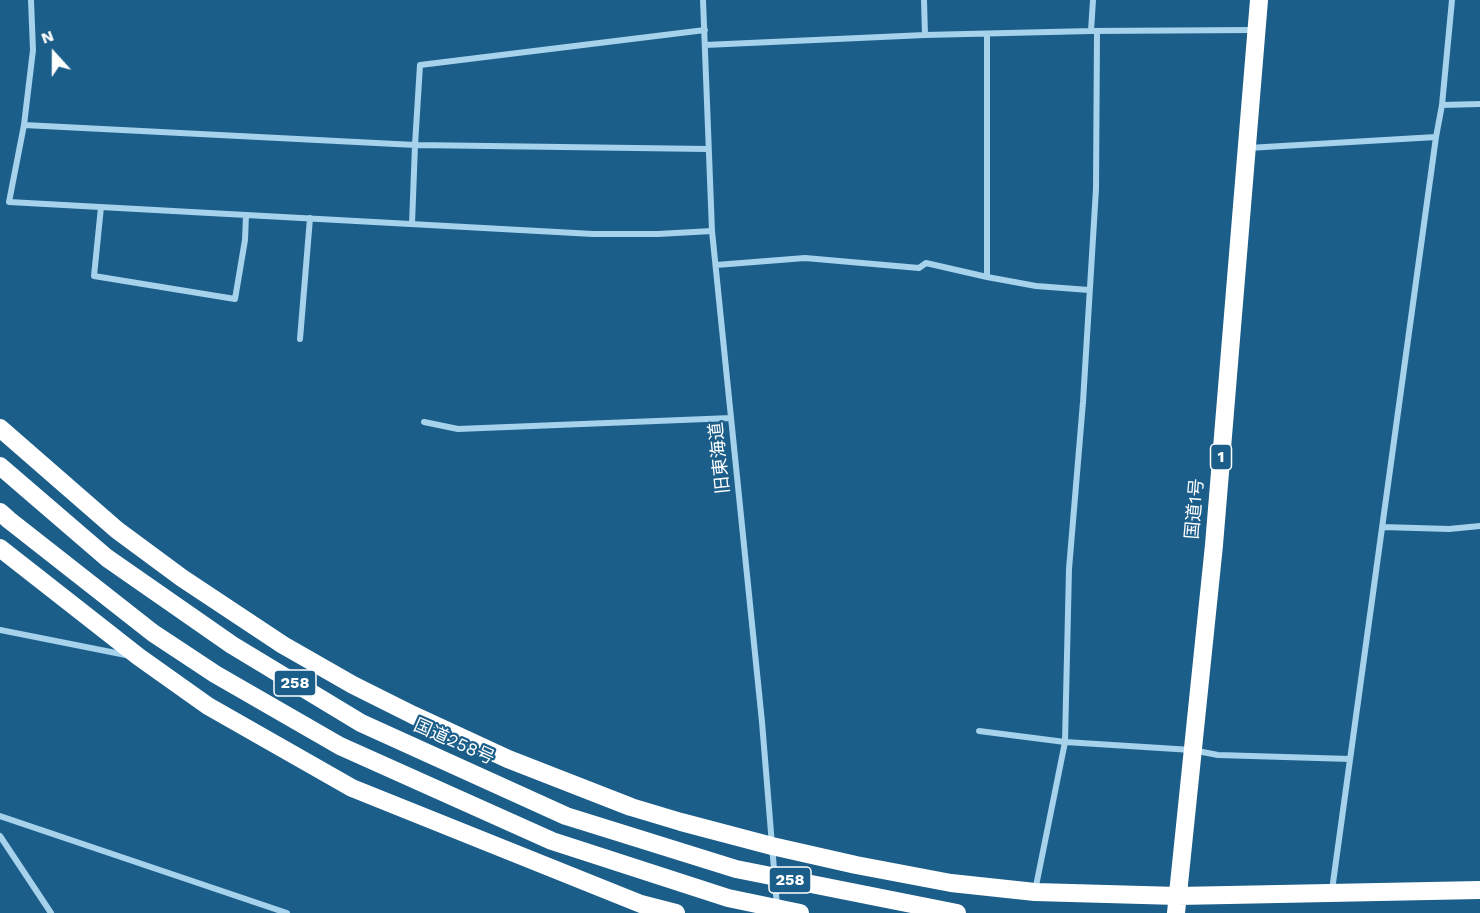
<!DOCTYPE html>
<meta charset="utf-8">
<style>
body{margin:0}
#map{position:relative;width:1480px;height:913px;overflow:hidden;background:#1c5e8a;font-family:"Work Sans",sans-serif}
canvas{display:block}
.north{position:absolute;left:24px;top:24px;width:60px;height:60px;-webkit-text-stroke:4px #1c5e8a;paint-order:stroke;rotate:339deg;font-size:16px;font-weight:700;line-height:24px;text-align:center;color:#fff}
.north::after{content:'';display:block;margin:auto;width:21px;height:27px;background:#fff;clip-path:polygon(50% 0,100% 100%,50% 72%,0 100%)}
</style>
<div id="map">
<canvas width="1480" height="913"></canvas>
<div class="north">N</div>
</div>
<script>
const ctx = document.querySelector('canvas').getContext('2d');
ctx.lineJoin = 'round';
function trace(path, color, width, dash) { ctx.strokeStyle = color; ctx.lineWidth = width; ctx.lineCap = dash ? 'butt' : 'round'; ctx.setLineDash(dash || []); ctx.stroke(path); }
function write(font, color, halo, rows, align = 'center') {
  ctx.font = font + ' "Work Sans","Noto Sans JP",sans-serif'; ctx.lineWidth = 4.5; ctx.setLineDash([]); ctx.textBaseline = 'middle'; ctx.strokeStyle = halo; ctx.fillStyle = color; for (const [text, x, y, turn = 0] of rows) {
    ctx.save(); ctx.translate(x, y); ctx.rotate((+turn || 0) * Math.PI / 180); ctx.textAlign = isNaN(turn) ? turn : align; if (halo) ctx.strokeText(text, 0, 0); ctx.fillText(text, 0, 0); ctx.restore();
  }
}
trace(new Path2D(`
 M31,0l2,50 -9,75 -15,77 584,32h65l54,-3
 M703,0l9,231 50,491 15,184
 M924,0l1,35
 M1091,31l2,-31
 M705,45l220,-10 166,-4 162,-1
 M1442,105l38,-1
 M24,125l391,20 293,4
 M1248,148l188,-11
 M101,207l-7,69 141,23 10,-59 1,-25
 M412,224l3,-79 5,-80 285,-35
 M716,265l89,-7 114,10 7,-5 61,14 49,9 53,4
 M987,277v-243
 M300,339l10,-121
 M424,422l34,7 273,-11
 M1382,527l67,2 31,-3
 M0,630l126,25
 M979,731l86,11 127,8 26,5 132,4
 M0,816l287,97
 M0,836l51,77
 M1332,890l104,-753 6,-32 10,-105
 M1035,891l30,-149 4,-173 14,-167 13,-213 1,-158`), '#a6d2ec', 6);
trace(new Path2D(`
 M0,428l117,102 65,48 101,67 70,40 60,30 95,44 123,48 50,15 91,24 84,19 95,18 84,9 143,4 302,-6
 M0,466l107,92 125,87 129,78 205,93 170,53 221,44
 M0,512l9,8 144,113 62,41 125,72 212,95 176,57 72,15
 M0,548l139,109 69,49 144,82 289,116 35,9
 M1176,913l38,-368 45,-545`), '#fff', 18);
for (const [x, y, w] of [
 [1221,457,21],
 [295,683,42],
 [790,880,42]
]) { const box = new Path2D(); box.roundRect(x - w / 2, y - 13, w, 26, 4.5); ctx.fillStyle = '#1c5e8a'; ctx.fill(box); trace(box, '#fff', 1.5); }
write('bold 16px', '#fff', null, [
 ["1",1221,457],
 ["258",295,683],
 ["258",790,880]
]);
write('18px', '#fff', '#1c5e8a', [
 ["旧東海道",720,458,-96],
 ["国道1号",1195,509,-85],
 ["国道258号",454,742,24]
]);
</script>
